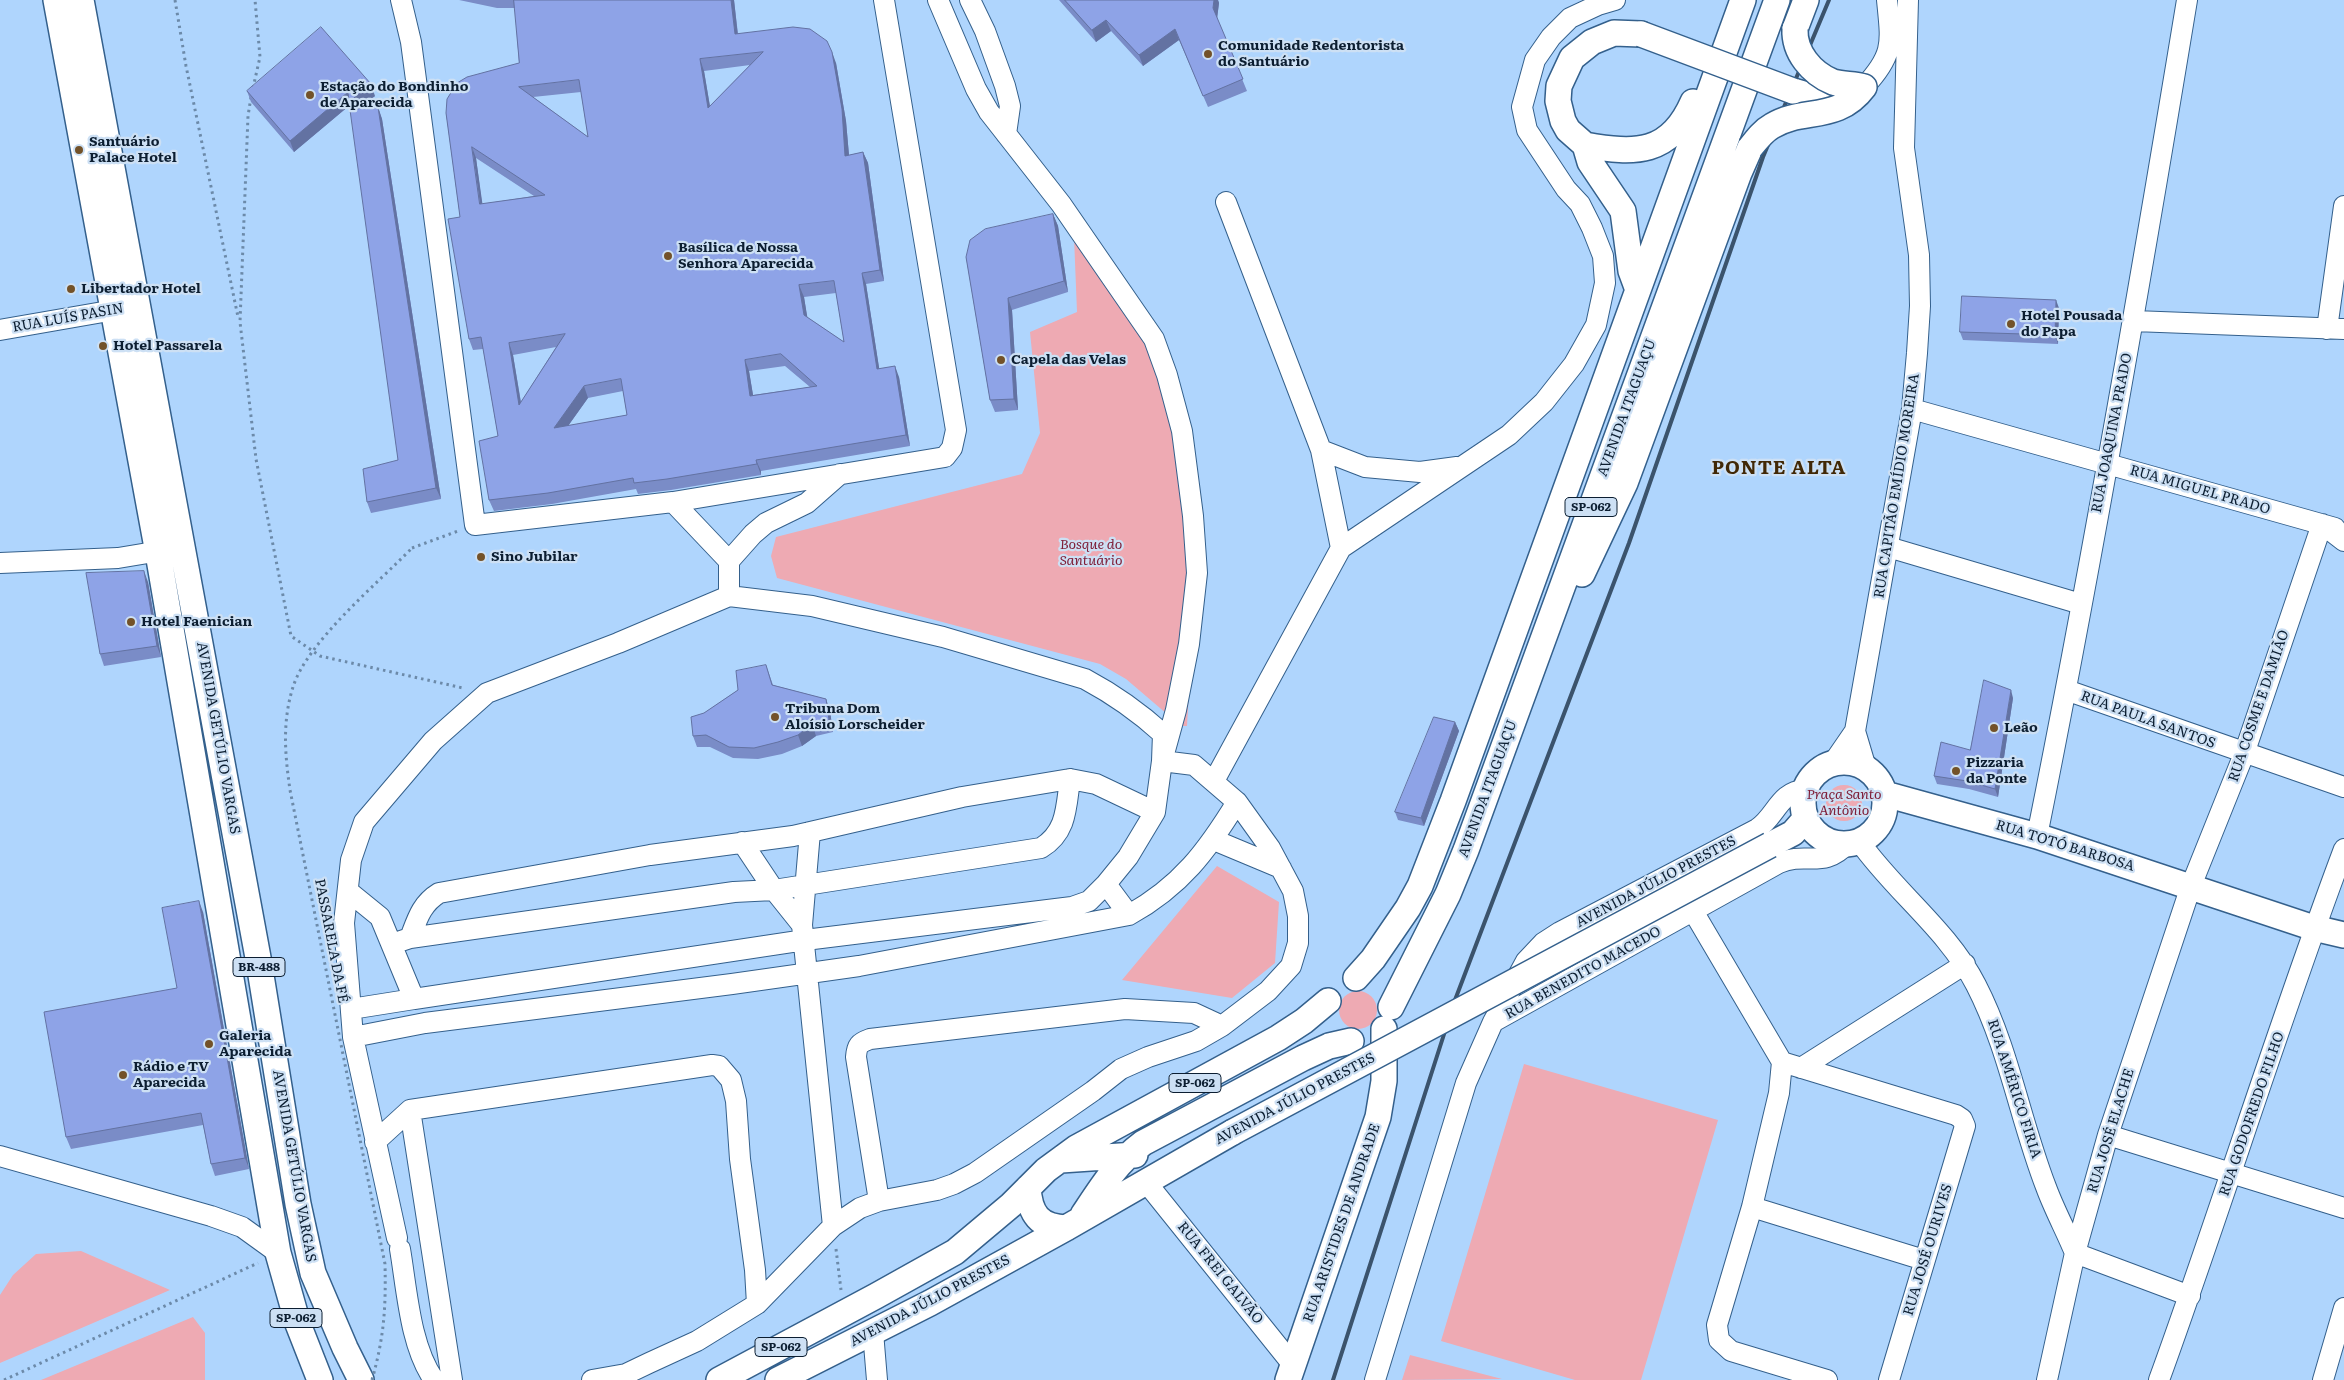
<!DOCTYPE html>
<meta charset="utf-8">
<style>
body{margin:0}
canvas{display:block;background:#afd5fd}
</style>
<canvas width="2344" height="1380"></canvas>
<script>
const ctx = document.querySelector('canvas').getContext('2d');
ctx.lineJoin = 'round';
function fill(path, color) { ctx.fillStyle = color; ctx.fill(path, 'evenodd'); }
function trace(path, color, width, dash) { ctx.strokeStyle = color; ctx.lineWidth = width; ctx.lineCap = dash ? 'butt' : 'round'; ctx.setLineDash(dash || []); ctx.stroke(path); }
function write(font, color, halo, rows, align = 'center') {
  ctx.font = font + ' Literata,serif'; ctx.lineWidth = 4.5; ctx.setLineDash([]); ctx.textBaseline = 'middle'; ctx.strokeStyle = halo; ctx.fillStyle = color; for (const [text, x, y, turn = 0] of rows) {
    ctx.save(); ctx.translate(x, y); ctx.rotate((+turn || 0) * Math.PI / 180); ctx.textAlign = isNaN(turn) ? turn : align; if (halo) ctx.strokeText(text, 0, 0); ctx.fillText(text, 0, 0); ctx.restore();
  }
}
fill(new Path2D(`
 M1073,212l99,155 27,152 -12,207h-6l-55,-47 -26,-15 -323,-86 -6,-22 5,-19 246,-63 18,-41 -10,-101 47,-20z
 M1826 803a18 18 0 1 1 36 0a18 18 0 1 1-36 0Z
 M1217,866l62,36 -4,61 -43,35 -110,-18z
 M1339 1010a19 19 0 1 1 38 0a19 19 0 1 1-38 0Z
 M1524,1064l194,56 -77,260h-66l-134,-39z
 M81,1251l89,39 -170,73v-68l13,-20 23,-21z
 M193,1317l12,16v47h-164z
 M1410,1355l92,24 -100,1z`), '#eeaab3');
const minor = new Path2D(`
 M401,0l10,42 64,483 198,-23 272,-45 7,-9 4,-18 -72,-430
 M970,0l15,31 20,55 5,20 -4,28
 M1864,87c31,-33 27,-45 23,-87
 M1226,202l95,248 44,17 55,5 37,-5
 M2134,321l210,8
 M2327,329l17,-123
 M0,330l126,-22
 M1912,409l423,119
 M1321,450l20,98
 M673,502l56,59v35
 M1888,547l193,57
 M729,561l24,-27 13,-11 41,-20 33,-29
 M0,563l118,-5 54,-9
 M2066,690l278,97
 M1855,731l11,37
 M1833,763l22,-32 57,-322 5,-56 3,-47 -1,-51 -15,-107 4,-148
 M1214,781l127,-233 168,-113 35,-33 30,-38 22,-39 9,-42 -2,-27 -11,-28 -12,-24 -14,-15 -39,-59 -5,-23 13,-47 16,-23 19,-19 28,-13 17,-5
 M2037,836c56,-278 104,-557 150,-836
 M1214,840l67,28
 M1859,841c35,50 89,89 117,144 33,64 44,135 70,202 8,22 20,44 29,66l115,43
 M1106,884l23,31
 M348,891l32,26 34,82 -63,10
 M1693,911l89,151 -3,31 -27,114 -35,118 2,15 12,11 96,29
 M802,925l8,-93
 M410,938c7,-18 11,-34 29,-45l211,-38 143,-19 169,-39 108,-18 26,5 59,28
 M392,944l18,-6 324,-46 40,-2 267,-42c26,-16 25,-40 29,-69
 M414,999l391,-59 267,-33 17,-6 17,-17 22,-27 27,-45 7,-51 14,-51 13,-66 8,-71 -4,-57 -11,-85 -15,-56 -13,-36 -93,-135 -72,-92 -13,-23 -38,-89
 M1493,1022l286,-159c28,-12 44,7 69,-20
 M353,1037l72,-14 307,-39 127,-18 270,-51c52,-29 78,-64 108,-113
 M1782,1062l174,53 6,4 3,7 -76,254
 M1801,1068l164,-104
 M410,1110l42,270
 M2108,1135l236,73
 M375,1142l35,-32 302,-45 7,1 12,14 5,21 4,58 15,111 2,34
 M0,1156l211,60 31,11 36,26
 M1146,1182l147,183
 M879,1201l-23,-144c1,-12 3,-14 14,-18l255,-30 69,4 28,13
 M1752,1207l172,53
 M397,1238l-44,-201 -9,-114 7,-63 13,-38 69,-81 54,-48 131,-50 111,-47 83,10 131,31 142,42c28,15 55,34 78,55l-1,27 32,4 43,37 33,46 23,43 5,25v27l-7,23 -23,25 -46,35 -26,15 -48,16 -27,12 -28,22 -118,82 -21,11 -17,6 -58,11 -19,7 -27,18
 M400,1249c7,41 10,97 34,131
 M873,1332l4,48
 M592,1380l34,-6 23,-11 48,-22 60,-37 76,-78 -31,-301 -28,-35 -32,-48
 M1375,1380l91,-297 27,-61 33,-61 17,-18 17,-11 197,-103c19,-12 22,-38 48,-39
 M2047,1380l28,-127 33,-118 83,-249 53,-132 78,-230 22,17
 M2159,1380c64,-176 119,-356 185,-531
 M2323,1380l21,-72`);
const major = new Path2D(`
 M56,0l102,553 120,700 20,71 22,56
 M81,0l178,963 39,241 15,69 32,75 16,32
 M1795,29l11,-29
 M1793,91c23,7 43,12 65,-1
 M1585,145c50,9 85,10 108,-43
 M1638,290l-7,-19 -8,-60 -33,-49 -5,-17 -17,-15 -5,-9 -5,-20 1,-15 13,-28 20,-16 22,-9 27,1
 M1582,574l43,-91 114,-310 11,-25
 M1803 803a41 41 0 1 1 82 0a41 41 0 1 1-82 0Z
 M1885,794l152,42 277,92 30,7
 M1770,845l23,-12 13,-15
 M1356,978l17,-19 35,-51 12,-22 33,-85 290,-801
 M1391,1007l57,-113 18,-44 311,-850
 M1061,1160l74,-5
 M1028,1188c2,26 11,39 38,40
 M1083,1215c18,-27 33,-52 60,-72l160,-85 26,-12 22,-5
 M719,1380l157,-84 79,-44 56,-47 35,-35 30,-22 202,-110 26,-17 24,-20
 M778,1380l152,-77 136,-75 167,-96
 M1288,1380l90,-263 6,-36v-52`);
trace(minor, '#34608c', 22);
trace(major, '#34608c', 28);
trace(new Path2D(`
 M175,0l11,66 52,251
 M253,88l7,-31 -5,-57
 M251,97l-3,19 -8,206 16,137 35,177 29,20 143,32
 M412,548l46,-17
 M836,1249l5,41
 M4,1380l254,-117`), '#6c8aa9', 3, [2.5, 4]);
trace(minor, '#fff', 20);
trace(major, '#fff', 25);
trace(new Path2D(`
 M1333,1380l122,-380 174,-457 134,-386 66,-157`), '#3b536c', 4);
const majorBridge = new Path2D(`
 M1641,34l152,57
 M1750,148c7,-9 13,-17 22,-22 31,-19 65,-3 92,-39 -10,-3 -21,-2 -31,-5 -22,-9 -39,-30 -38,-53
 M1233,1132l537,-287`);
trace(majorBridge, '#34608c', 28, []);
trace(new Path2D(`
 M372,1380c12,-43 14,-71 13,-116l-95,-474c-5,-35 -8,-68 3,-103 14,-45 85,-104 119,-139`), '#6c8aa9', 3, [2.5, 4]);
trace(majorBridge, '#fff', 25);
fill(new Path2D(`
 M459,0h275l4,34 98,29 10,58 3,34 14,-3 5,11 16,118 -18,3 13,84 20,9 11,69 -149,25v4l-90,15 -33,4 -2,-5 -84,15 -58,7 -5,-11 9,-64 -15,-87 -10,1 -4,-11 -9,-122 -14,-104 73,-50 -4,-55h-18zM750,65l-40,41 -6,-35zM581,92l7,45 -55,-40zM476,158l58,38 -52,8zM836,293l8,49 -37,-25 -3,-20zM556,347l-35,55 -8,-47zM785,366l25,21 -57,8 -4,-24zM623,391l4,24 -59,11 20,-28z
 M1059,0h159l1,3 -2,15 30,73 -39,16 -29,-67 -36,26 -32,-35 -15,11z
 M247,91l128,5 -16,13 19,-2 4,12 59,380 -70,14 -4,-11 31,-42 -46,-350 -2,-5 -56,47 -43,-50z
 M1053,214l5,12 10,66 -56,18 6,100 -23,2 -5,-12 -24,-143z
 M2059,308l-1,36 -95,-4 -3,-8z
 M148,582l13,75 -57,9 -4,-12z
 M766,665l7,20 53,14 4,12 3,21 -17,4 -14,10 -20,8 -24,5 -25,-1 -23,-11h-13l-4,-11 11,-23 34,-23z
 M2013,698l-15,99 -29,-8 -32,-5 -3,-8 36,-26z
 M1455,722l4,9 -35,95 -26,-6 -3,-8z
 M203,912l46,257 -34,7 -4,-12 -8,-39 -132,24 -5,-12 111,-149z`), '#7a8cc7');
fill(new Path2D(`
 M731,0h3l5,46 -4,-12z
 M1214,0h4l1,3 -2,16 -4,-11z
 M1106,20l5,11 -15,11 -4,-12z
 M1175,29l4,11 -36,26 -4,-11z
 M832,52l4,11 10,58 4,46 -5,-11z
 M700,59l4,12 8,48 -4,-11z
 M371,84l4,12 -22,18 -3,-9 -56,47 -4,-11 58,-49z
 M378,107l4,12 59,380 -5,-11z
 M472,147l4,11 8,57 -4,-11z
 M863,152l5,11 16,118 -4,-11z
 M1053,214l5,12 10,66 -4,-11z
 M862,273l4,11 15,96 -4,-11z
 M799,285l5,12 5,30 -5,-12z
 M1008,298l4,12 6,100 -4,-11z
 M2056,300l3,8 -1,36 -3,-9z
 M509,343l4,12 10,61 -4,-11z
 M745,360l4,11 6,36 -5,-11z
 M895,366l4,11 11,69 -4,-11z
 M584,386l4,12 -30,42 -4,-12z
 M756,460l5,11v4l-4,-11z
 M144,571l4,11 13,75 -4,-11z
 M2011,690l2,8 -15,99 -3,-8z
 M826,699l4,12 3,21 -4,-12z
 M1455,722l4,9 -35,95 -3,-8z
 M812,724l4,12 -14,10 -4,-11z
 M199,901l4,11 46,257 -4,-11z`), '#6372a2');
const building = new Path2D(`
 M514,0h217l4,34 58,-7 17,2 17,12 5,11 10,57 3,47 18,-4 17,118 -18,3 15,96 18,-3 11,69 -150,25 1,4 -90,15 -33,4 -1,-5 -85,15 -59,7 -10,-59 19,-5 -17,-99 -12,2 -21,-120 12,-2 -14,-104 1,-14 10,-16 10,-6 52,-14zM763,52l-55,56 -8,-49zM579,80l9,57 -69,-50zM472,147l73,48 -65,9zM834,281l10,61 -40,-27 -5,-30zM565,334l-46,71 -10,-62zM781,354l36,32 -67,10 -5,-36zM621,379l6,36 -73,13 30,-42z
 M1065,0h149l-1,8 30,71 -40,17 -28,-67 -36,26 -33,-35 -14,10z
 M321,27l50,57 -22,18 -1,-10 -58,49 -43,-50z
 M378,107l58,381 -69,14 -4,-33 35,-9 -48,-350z
 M1053,214l11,67 -56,17 6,101 -24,1 -24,-143 4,-17 15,-11z
 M1962,296l94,4 -1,35 -95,-3z
 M144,571l13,75 -57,8 -14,-81z
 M766,665l6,20 54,14 3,21 -17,4 -14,11 -20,7 -24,6 -25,-1 -23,-12 -13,1 -2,-19 13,-4 34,-23 -2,-19z
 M1984,680l27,10 -16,99 -28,-8 -33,-5 7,-34 29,8z
 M1434,717l21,5 -34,96 -26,-6z
 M199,901l46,257 -34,6 -10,-51 -135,24 -22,-125 133,-24 -15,-80z`);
fill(building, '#8ea3e7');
trace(building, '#6372a2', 1);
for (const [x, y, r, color] of [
 [1208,54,5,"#735229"],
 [310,95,5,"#735229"],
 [79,150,5,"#735229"],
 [668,256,5,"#735229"],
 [71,289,5,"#735229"],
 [2011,324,5,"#735229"],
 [103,346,5,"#735229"],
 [1001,360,5,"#735229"],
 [481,557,5,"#735229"],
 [131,622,5,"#735229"],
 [775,717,5,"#735229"],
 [1994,728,5,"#735229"],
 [1956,771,5,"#735229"],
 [209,1044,5,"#735229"],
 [123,1075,5,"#735229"]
]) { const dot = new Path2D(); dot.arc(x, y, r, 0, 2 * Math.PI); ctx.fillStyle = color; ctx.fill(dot); trace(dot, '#cde0f4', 2); }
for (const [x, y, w] of [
 [1591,507,52],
 [259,967,52],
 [1195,1083,52],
 [296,1318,52],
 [781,1347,52]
]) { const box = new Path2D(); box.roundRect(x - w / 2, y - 9.5, w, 19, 4); ctx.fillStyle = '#cde0f4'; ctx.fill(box); trace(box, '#0c1e31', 1); }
write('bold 12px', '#0c1e31', null, [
 ["SP-062",1591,507],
 ["BR-488",259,967],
 ["SP-062",1195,1083],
 ["SP-062",296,1318],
 ["SP-062",781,1347]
]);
write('bold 14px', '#0c1e31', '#cde0f4', [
 ["Comunidade Redentorista",1218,46],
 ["do Santuário",1218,62],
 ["Estação do Bondinho",320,87],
 ["de Aparecida",320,103],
 ["Santuário",89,142],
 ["Palace Hotel",89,158],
 ["Basílica de Nossa",678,248],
 ["Senhora Aparecida",678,264],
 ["Libertador Hotel",81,289],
 ["Hotel Pousada",2021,316],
 ["do Papa",2021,332],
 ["Hotel Passarela",113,346],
 ["Capela das Velas",1011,360],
 ["Sino Jubilar",491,557],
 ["Hotel Faenician",141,622],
 ["Tribuna Dom",785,709],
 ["Aloísio Lorscheider",785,725],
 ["Leão",2004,728],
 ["Pizzaria",1966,763],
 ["da Ponte",1966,779],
 ["Galeria",219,1036],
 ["Aparecida",219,1052],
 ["Rádio e TV",133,1067],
 ["Aparecida",133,1083]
], 'left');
write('14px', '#0c1e31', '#cde0f4', [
 ["RUA LUÍS PASIN",68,318,-10],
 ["AVENIDA ITAGUAÇU",1627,408,-70],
 ["RUA JOAQUINA PRADO",2112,433,-79],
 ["RUA CAPITÃO EMÍDIO MOREIRA",1897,486,-81],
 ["RUA MIGUEL PRADO",2200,490,16],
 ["RUA COSME E DAMIÃO",2259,706,-71],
 ["RUA PAULA SANTOS",2148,720,20],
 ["AVENIDA GETÚLIO VARGAS",218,738,80],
 ["AVENIDA ITAGUAÇU",1488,789,-70],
 ["RUA TOTÓ BARBOSA",2065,846,17],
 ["AVENIDA JÚLIO PRESTES",1656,882,-28],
 ["PASSARELA DA FÉ",331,941,79],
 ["RUA BENEDITO MACEDO",1583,973,-29],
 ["RUA AMÉRICO FIRIA",2014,1089,72],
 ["AVENIDA JÚLIO PRESTES",1295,1099,-28],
 ["RUA GODOFREDO FILHO",2252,1114,-71],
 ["RUA JOSÉ ELACHE",2111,1131,-73],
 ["AVENIDA GETÚLIO VARGAS",294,1166,80],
 ["RUA ARISTIDES DE ANDRADE",1342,1223,-71],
 ["RUA JOSÉ OURIVES",1928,1250,-73],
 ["RUA FREI GALVÃO",1220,1273,51],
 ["AVENIDA JÚLIO PRESTES",930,1301,-28]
]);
write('italic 14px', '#7e1d37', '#cde0f4', [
 ["Bosque do",1091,545],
 ["Santuário",1091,561],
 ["Praça Santo",1844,795],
 ["Antônio",1844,811]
]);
ctx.letterSpacing = '1px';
write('bold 19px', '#412806', '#cde0f4', [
 ["PONTE ALTA",1779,468]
]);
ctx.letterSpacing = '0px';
</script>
